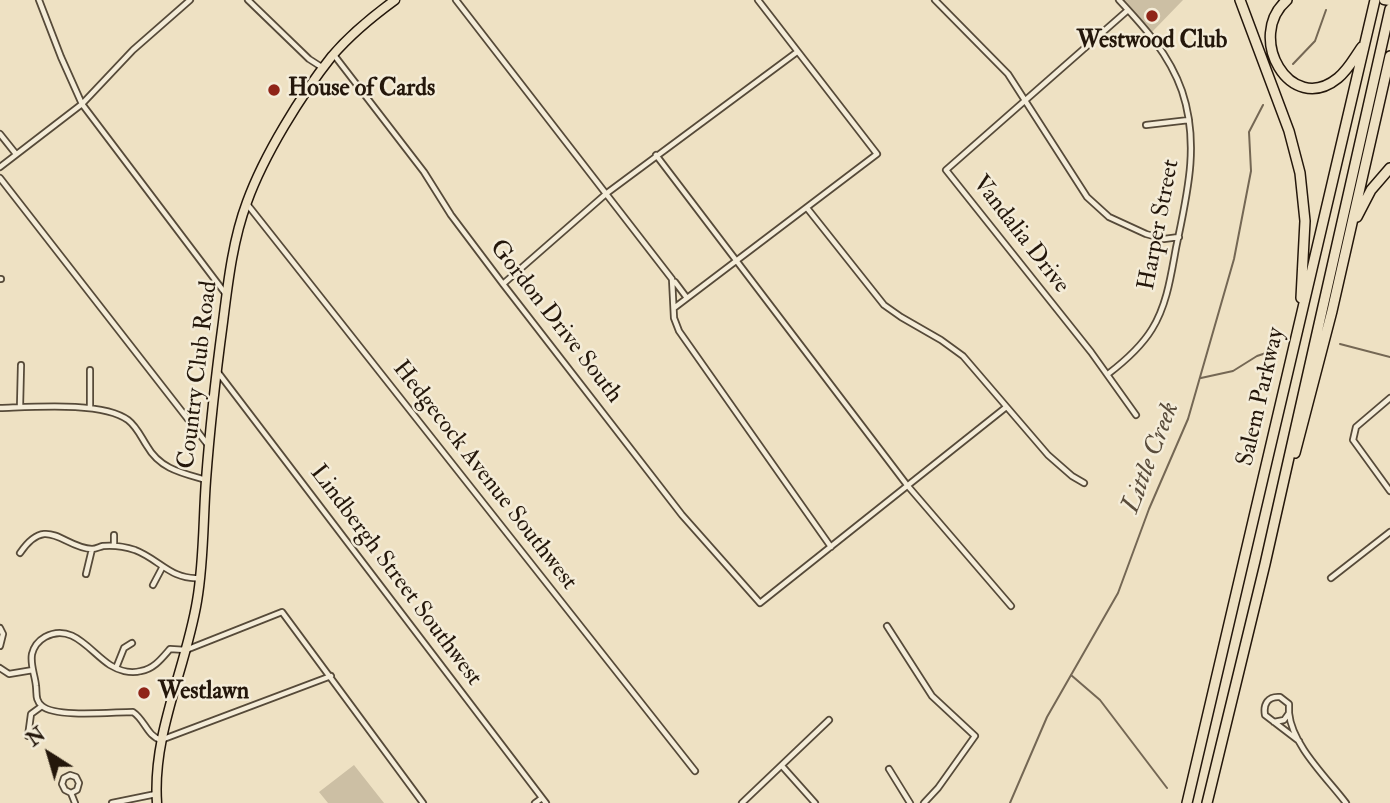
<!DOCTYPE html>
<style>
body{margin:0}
#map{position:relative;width:1390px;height:803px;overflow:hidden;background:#eee1c3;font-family:"IM FELL Double Pica",serif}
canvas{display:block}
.north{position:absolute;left:14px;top:719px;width:70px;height:70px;-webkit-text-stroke:5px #f4ecd8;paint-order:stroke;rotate:323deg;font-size:19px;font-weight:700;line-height:28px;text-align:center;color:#24170b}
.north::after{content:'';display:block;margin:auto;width:24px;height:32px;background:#24170b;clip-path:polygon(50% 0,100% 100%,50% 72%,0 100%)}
</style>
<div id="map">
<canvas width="1390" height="803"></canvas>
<div class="north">N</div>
</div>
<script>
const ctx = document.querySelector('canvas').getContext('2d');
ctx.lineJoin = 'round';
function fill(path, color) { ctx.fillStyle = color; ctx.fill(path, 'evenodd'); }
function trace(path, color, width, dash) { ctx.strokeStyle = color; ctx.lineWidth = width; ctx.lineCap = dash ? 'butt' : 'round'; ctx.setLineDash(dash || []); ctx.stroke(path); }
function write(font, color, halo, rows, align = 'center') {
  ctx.font = font + ' "IM FELL Double Pica",serif'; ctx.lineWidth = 5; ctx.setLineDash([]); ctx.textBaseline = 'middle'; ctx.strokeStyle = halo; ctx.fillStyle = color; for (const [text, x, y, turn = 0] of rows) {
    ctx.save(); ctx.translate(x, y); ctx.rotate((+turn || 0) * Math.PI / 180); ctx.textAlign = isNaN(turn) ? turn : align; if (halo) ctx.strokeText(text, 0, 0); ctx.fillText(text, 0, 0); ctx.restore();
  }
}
fill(new Path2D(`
 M1122,0h61l-31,32z
 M354,765l30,38h-56l-9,-11z`), '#ccbfa4');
trace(new Path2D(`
 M1293,64l22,-23 11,-31
 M1340,344l50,13
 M1201,378l32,-7 24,-15 21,-7
 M1071,675l29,25 67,88
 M1010,803l37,-86 71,-124 31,-84 39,-90 46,-160 17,-88 -2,-39 14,-27`), '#746754', 2);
const street = new Path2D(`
 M39,0l22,57 21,47 143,189
 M248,0l61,59 14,9
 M456,0l216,279 2,39 5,13 152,216
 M935,0l73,74 79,123 22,20 37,17 18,5 15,-2
 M1128,10l-182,160 145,182 45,63
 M334,55l90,117 27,43 52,69 179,231 78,88 245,-195
 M1146,125l43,-5
 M0,134l16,20
 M656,155l251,330 104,121
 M0,167l82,-63 51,-54 57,-50
 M0,178l208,267
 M247,204l448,567
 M807,208l77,97 17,12 40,23 22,16 85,99 24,21 12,7
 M0,279h1
 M675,282l12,16
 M503,284l104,-91 190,-141
 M674,308l203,-154 -119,-154
 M217,371l329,432
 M1108,374c17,-13 33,-27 44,-45 15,-24 19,-54 24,-81 11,-53 24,-104 6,-157 -13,-37 -37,-63 -63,-91
 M1390,398l-34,29 -3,13 37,51
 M20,407l1,-42
 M0,408c31,-1 103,-7 128,12 9,7 13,17 19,26 13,23 35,27 59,34
 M90,408v-38
 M114,535v11
 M20,553c27,-40 43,-5 72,-4 4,0 7,-2 11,-3 11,-1 23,1 32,4 24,9 36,30 64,28
 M86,574l6,-25
 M1331,578l59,-46
 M153,585l9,-17
 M887,626l45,70 43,40 -37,52 -14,15
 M0,628l3,6 -3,12
 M0,668l9,6 24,-4
 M116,668l8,-20 8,-5
 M331,676l-170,64c-14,-4 -16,-20 -28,-28 -20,0 -77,6 -91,-6 -7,-6 -5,-12 -6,-20 -1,-11 -6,-21 -4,-32 2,-8 6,-13 13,-17 27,-15 45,15 65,28 8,5 20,9 31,6 13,-2 21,-13 29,-22l16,1 96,-38 141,191
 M1289,713c3,32 38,65 57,90
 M1274,722l10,-2 5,-7v-9l-9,-7c-12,-1 -17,7 -15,18l34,26
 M28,736l3,-22 11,-8
 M782,766l33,37
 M889,769l21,34
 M71,793l6,-3 2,-7 -3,-6 -6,-2 -6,3 -2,6 3,6 6,3 4,10
 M112,803l44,-9
 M535,803l7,-5
 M742,803l87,-83`);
const primary = new Path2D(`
 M1384,0l6,1
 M157,803c-5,-69 29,-135 40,-202 7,-40 6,-81 9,-121 4,-53 10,-106 17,-158 5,-40 10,-83 24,-120 17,-47 54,-107 85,-146 18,-21 41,-40 63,-56`);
const highway = new Path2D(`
 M1240,0l49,131 11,42 5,48 -4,77
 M1287,0c-42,36 3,117 51,78 11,-9 16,-20 24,-31
 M1357,217l14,-27 19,-22
 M1295,453l37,-142 58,-255
 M1187,803l188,-803
 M1207,803l58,-239 125,-555`);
trace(street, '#564a39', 8);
trace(primary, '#24170b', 11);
trace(highway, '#24170b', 12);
trace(street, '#f4ecd8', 4.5);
trace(primary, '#eee1c3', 8);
trace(highway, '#eee1c3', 9);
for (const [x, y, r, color] of [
 [1152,16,7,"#8f2418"],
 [274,90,7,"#8f2418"],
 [144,693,7,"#8f2418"]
]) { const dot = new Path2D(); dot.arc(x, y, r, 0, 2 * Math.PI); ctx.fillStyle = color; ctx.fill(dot); trace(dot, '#f4ecd8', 2.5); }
write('bold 24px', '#24170b', '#f4ecd8', [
 ["Westwood Club",1152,42,"center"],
 ["House of Cards",288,90],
 ["Westlawn",158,693]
], 'left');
write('24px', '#24170b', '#f4ecd8', [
 ["Harper Street",1160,225,-79],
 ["Vandalia Drive",1020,235,52],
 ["Gordon Drive South",555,322,52],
 ["Country Club Road",199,375,-83],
 ["Salem Parkway",1262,397,-77],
 ["Hedgecock Avenue Southwest",484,476,52],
 ["Lindbergh Street Southwest",395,576,53]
]);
write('italic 26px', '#594c3b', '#f4ecd8', [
 ["Little Creek",1152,458,-69]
]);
</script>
